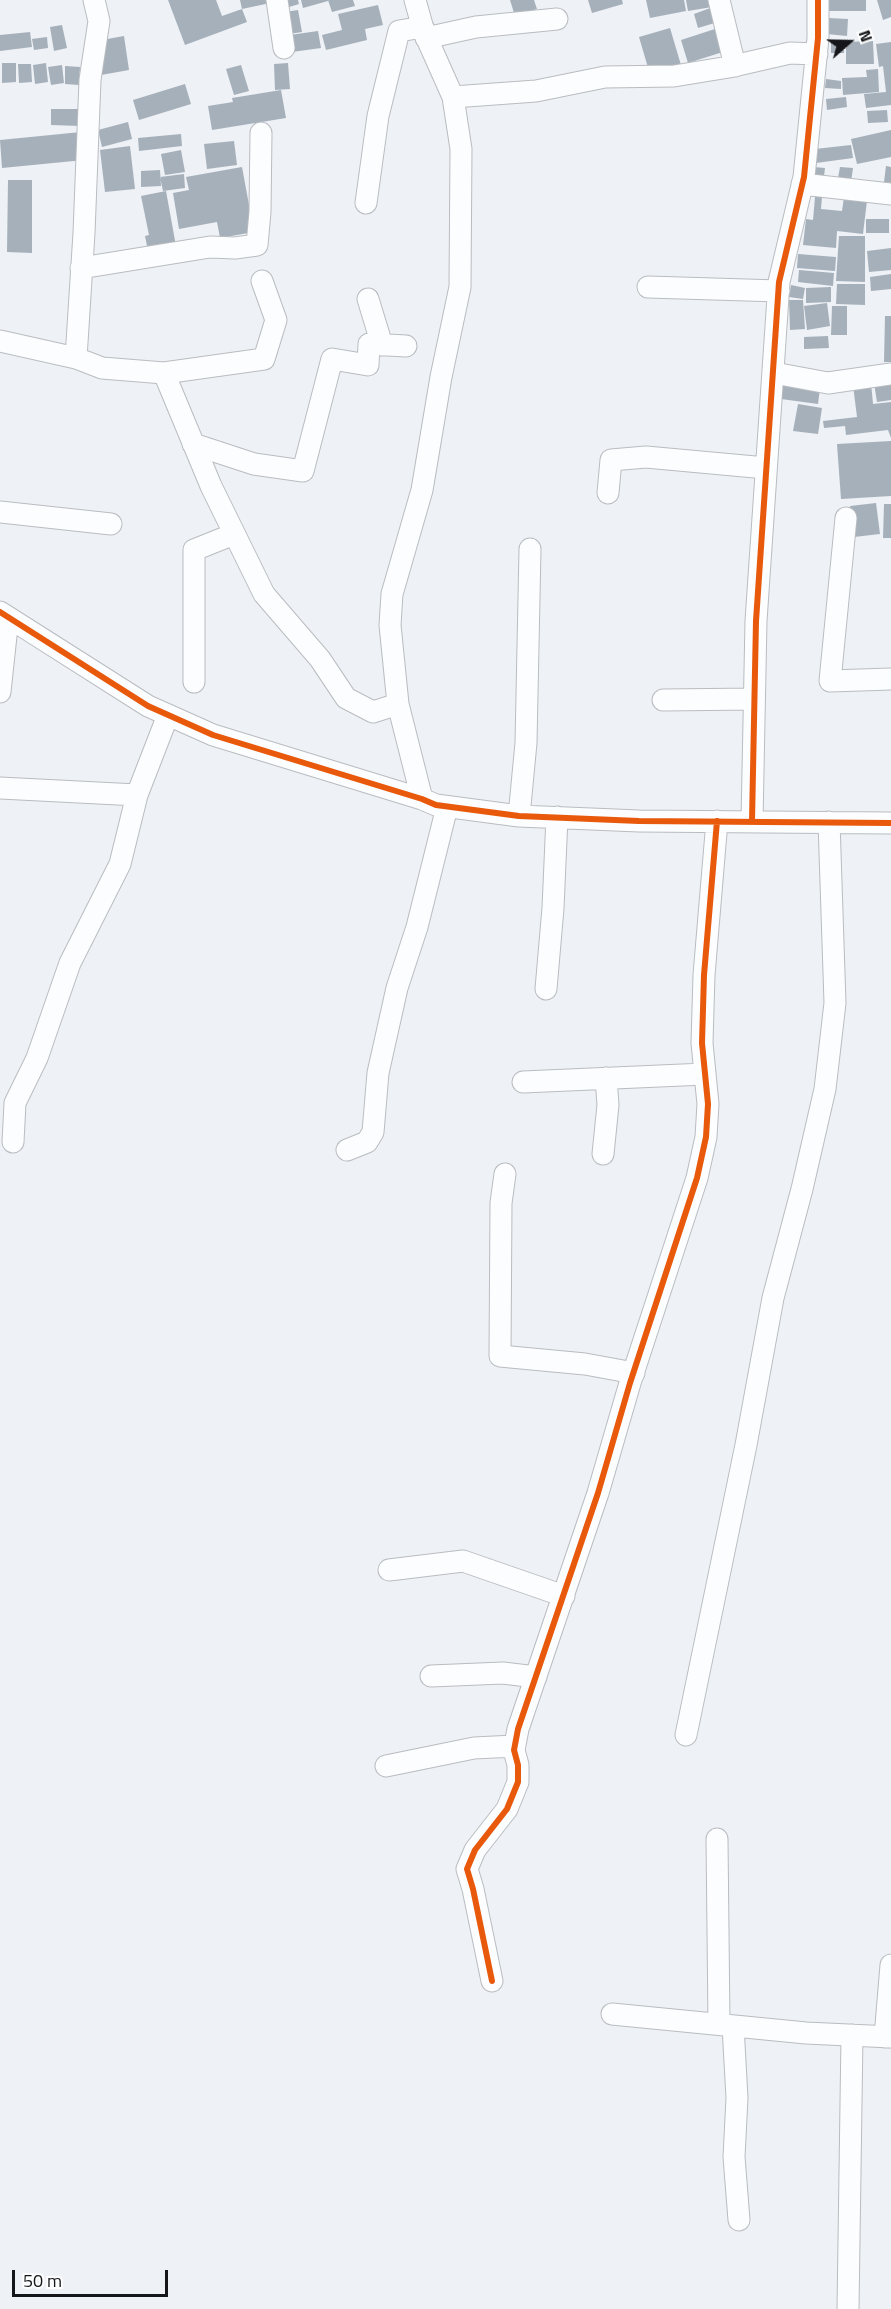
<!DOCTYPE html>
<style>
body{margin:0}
#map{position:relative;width:891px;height:2309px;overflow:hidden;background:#eef1f6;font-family:"Titillium Web",sans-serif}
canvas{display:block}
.north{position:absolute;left:819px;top:12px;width:60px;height:60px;-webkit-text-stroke:4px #fefefe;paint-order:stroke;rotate:70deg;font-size:16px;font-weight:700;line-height:24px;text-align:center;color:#141619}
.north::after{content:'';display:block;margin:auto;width:21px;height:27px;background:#141619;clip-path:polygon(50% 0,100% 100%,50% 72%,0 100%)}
.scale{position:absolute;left:12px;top:2270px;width:156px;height:27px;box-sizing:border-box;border:3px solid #141619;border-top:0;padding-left:8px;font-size:18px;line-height:21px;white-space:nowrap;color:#141619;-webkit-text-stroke:4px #fefefe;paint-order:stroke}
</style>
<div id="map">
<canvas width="891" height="2309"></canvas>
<div class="north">N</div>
<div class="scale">50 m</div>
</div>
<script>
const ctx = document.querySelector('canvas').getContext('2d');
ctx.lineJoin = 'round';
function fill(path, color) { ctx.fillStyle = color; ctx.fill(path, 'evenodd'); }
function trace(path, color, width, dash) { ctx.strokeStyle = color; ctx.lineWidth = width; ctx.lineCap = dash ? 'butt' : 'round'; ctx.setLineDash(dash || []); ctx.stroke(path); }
fill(new Path2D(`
 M168,0h48l6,16 20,-7 5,13 -62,23z
 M240,0h34l1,2 -33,7z
 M283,0h15l1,4 -13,4z
 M301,0h27v1l-25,7z
 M328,0h25l2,6 -23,6z
 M510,0h24l3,9 -22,7z
 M588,0h34l1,4 -31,9z
 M646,0h38l2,11 -36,7z
 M686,0h25l1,7 -24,4z
 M827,0h39v11h-39z
 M877,0h14v17l-8,3z
 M378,5l5,20 -18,4 2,11 -41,10 -4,-15 20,-5 -4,-16z
 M713,7l5,15 -20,6 -4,-14z
 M298,10l4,22 -13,2 -4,-22z
 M828,18l20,1 -1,17 -20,-2z
 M62,25l5,23 -13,3 -4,-24z
 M670,28l11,37 -32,6 -10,-34z
 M718,28l8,23 -38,12 -7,-23z
 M318,31l3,17 -29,4 -2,-17z
 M30,32l2,15 -32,4v-16z
 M124,36l5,34 -28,5 -5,-34z
 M47,37l1,11 -14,2 -2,-11z
 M873,41l1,23h-28v-22z
 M831,42h12l1,11h-13z
 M891,42v63l-25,3 -2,-14 22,-2 -3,-26 -4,1 -3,-23z
 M2,63h14v19l-14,1z
 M46,63l2,19 -13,2 -2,-19z
 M288,63l2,26 -15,1 -1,-26z
 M18,64h13l1,18 -13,1z
 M62,65l2,18 -13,2 -3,-18z
 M241,65l8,26 -15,4 -8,-26z
 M65,66l15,1 -1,18 -14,-1z
 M878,69l1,23 -36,3 -1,-17 25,-1 -1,-7z
 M826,79l15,2v8l-16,-1z
 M185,84l6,20 -52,16 -6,-20z
 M281,90l5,28 -74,12 -4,-24 25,-4 -1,-4z
 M846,97l1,10 -20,3 -1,-11z
 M51,109h29v17l-29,-1z
 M887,110l1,12 -20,1 -1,-12z
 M128,122l4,17 -30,8 -4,-17z
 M891,130v27l-34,7 -6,-25z
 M81,132l3,28 -82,8 -2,-28z
 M181,134l1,12 -43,5 -1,-13z
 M234,141l3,24 -30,4 -3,-25z
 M851,145l2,13 -37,5 -1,-14z
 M130,146l5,43 -30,3 -5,-42z
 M181,150l4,22 -20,3 -4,-21z
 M886,166l5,1v16l-7,-1z
 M242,167l12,65 -34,6 -3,-16 -38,7 -6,-36 16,-3 -3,-13z
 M814,167l11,1 -1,8 14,2 2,-11 13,1 -2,14 -39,-5z
 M160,170l1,16 -20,1v-16z
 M184,174l1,14 -22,3 -3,-14z
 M8,180h24v73l-25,-1z
 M845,190l23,2 -5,42 -26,-3 -1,17 -33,-3 3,-26 7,1 2,-23h7l-1,12 21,2z
 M166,191l10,55 -28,5 -3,-15 4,-1 -8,-39z
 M866,219h23v14h-23z
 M839,236h26v46l-29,-1z
 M891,248v22l-22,2 -2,-21z
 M798,254l38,3 -1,14 -38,-3z
 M799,270l35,3 -1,13 -35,-4z
 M891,274v15l-20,2 -1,-14z
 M837,284h28v21l-29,-1z
 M791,285l14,3 -2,11 -14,-2z
 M831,287v15l-25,1v-15z
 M789,300h14l2,29 -15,1z
 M827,303l3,23 -23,4 -3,-24z
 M832,306h15v29h-16z
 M885,316h6v46h-7z
 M828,336l1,12 -25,1v-12z
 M891,380v20l-14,2 -3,-19z
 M783,383l37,5 -2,16 -37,-5z
 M871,383l2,21 18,-2v36l-3,-8 -42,5 -1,-9 -21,2 -1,-7 34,-4 -4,-32z
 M798,404l24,4 -4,26 -25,-3z
 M891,441v55l-50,3 -4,-55z
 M876,503l4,31 -26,3 -4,-31z
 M884,504h7v34h-8z`), '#a6b0ba');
const minor = new Path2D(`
 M277,0l7,48
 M415,0l9,32 29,65 8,52 -1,138 -19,90 -19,113 -30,104 -2,31 8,79 24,95
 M719,0l16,66
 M426,38l50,-11 81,-8
 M453,97l83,-6 69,-14 69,-1 55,-9 61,-14 27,1
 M802,184l89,10
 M366,203l12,-87 21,-85 24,-4
 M81,268l129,-21 25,1 22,-3 3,-33 1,-79
 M648,287l131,4
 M368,299l14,46
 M0,341l76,17 26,10 62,5 100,-14 12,-39 -14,-39
 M76,358l8,-125 6,-153 9,-59 -5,-21
 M164,373l47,113 53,108 56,65 26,39 27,14 25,-8
 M774,373l54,10 63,-9
 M193,444l61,20 49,7 29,-112 36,6 1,-21 37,2
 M608,493l3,-33 35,-3 120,11
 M0,512l111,12
 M846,518l-16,163 61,-2
 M0,612l148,94 65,29 209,64 14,6 83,11 120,5 252,2
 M194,682v-132l40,-16
 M0,692l8,-75
 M663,700l91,-1
 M0,788l137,7
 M519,816l7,-73 4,-194
 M752,821l4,-200 23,-339 25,-105 14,-139v-38
 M546,989l7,-81 4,-91
 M523,1082l182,-8
 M13,1142l2,-39 22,-45 33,-95 50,-99 17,-69 31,-80
 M347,1150l20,-8 6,-10 5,-59 19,-85 20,-61 30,-120
 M603,1154l5,-49 -2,-27
 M505,1174l-4,29 -1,153 85,8 49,9
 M389,1570l74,-9 101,35
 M431,1676l72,-3 33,4
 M686,1735l60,-290 27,-147 29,-109 23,-100 10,-86 -6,-181
 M386,1766l88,-18 41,-2
 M717,1839l2,185
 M492,1981l-19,-92 -6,-20 8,-19 32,-41 11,-27v-17l-4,-15 4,-21 80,-236 32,-110 67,-205 9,-41 2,-33 -6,-61 2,-68 13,-154
 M612,2014l194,19 85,4
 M733,2026l4,72 -3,59 5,63
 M885,2037l6,-72
 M848,2309l4,-274`);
trace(minor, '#b9bcc0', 23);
trace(minor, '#fcfdfe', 21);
trace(new Path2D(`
 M0,612l148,94 65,29 209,64 14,6 83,11 120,5 252,2
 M752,821l4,-200 23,-339 25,-105 14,-139v-38
 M492,1981l-19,-92 -6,-20 8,-19 32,-41 11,-27v-17l-4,-15 4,-21 80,-236 32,-110 67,-205 9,-41 2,-33 -6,-61 2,-68 13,-154`), '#e8590c', 6);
</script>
